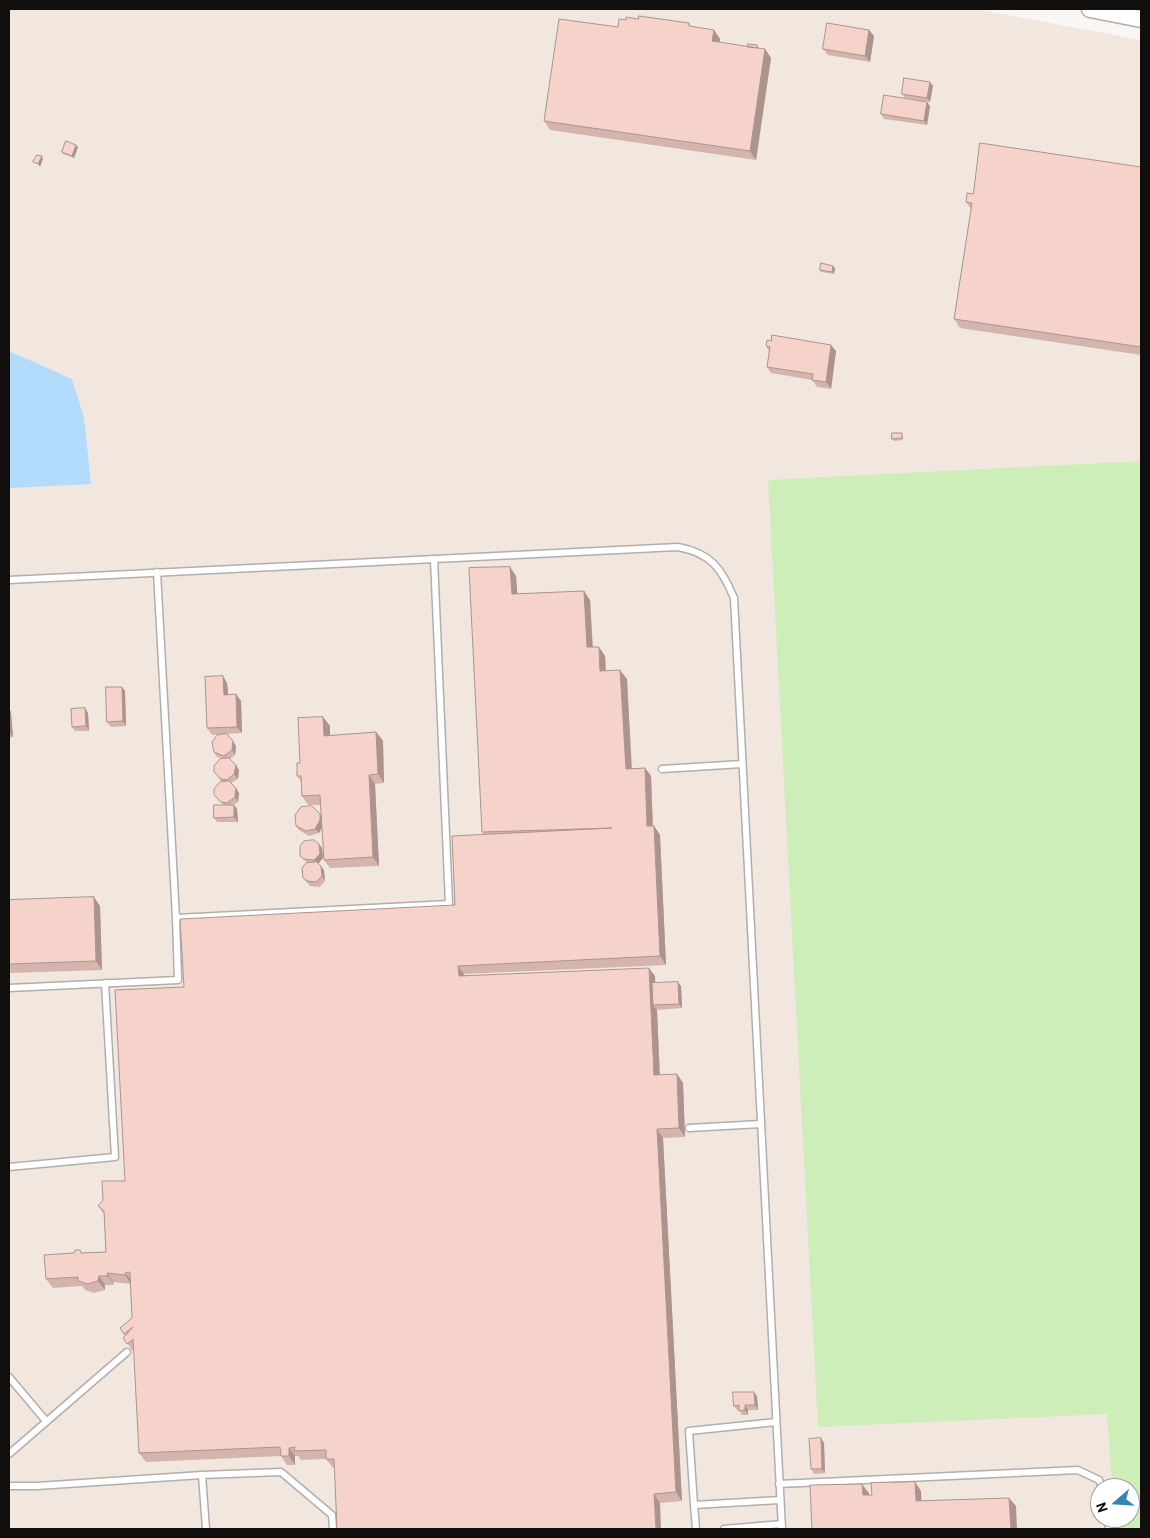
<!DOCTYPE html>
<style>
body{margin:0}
#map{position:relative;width:1150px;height:1538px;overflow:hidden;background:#faf6f3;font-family:Barlow,sans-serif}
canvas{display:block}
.frame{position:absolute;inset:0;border:10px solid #100f0e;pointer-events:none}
.north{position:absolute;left:1090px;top:1478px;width:50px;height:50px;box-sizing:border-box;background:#fff;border:1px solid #9f9f9f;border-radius:50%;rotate:251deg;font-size:14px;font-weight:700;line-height:20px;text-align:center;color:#100f0e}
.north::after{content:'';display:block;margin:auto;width:18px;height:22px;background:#3387b7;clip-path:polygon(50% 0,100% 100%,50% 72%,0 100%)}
</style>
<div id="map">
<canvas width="1150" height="1538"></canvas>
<div class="frame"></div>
<div class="north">N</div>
</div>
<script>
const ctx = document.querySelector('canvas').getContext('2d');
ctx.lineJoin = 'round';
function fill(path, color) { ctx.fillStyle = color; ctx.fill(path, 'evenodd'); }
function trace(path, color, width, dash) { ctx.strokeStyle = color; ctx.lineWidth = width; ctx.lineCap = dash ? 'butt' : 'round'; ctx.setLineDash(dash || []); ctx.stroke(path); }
fill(new Path2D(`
 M9,9h967l165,31v421l-373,20 340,933 21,74h-29v30h30l1,11h-1122z`), '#f2e7df');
fill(new Path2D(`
 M1141,461v1068h-27l-1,-11h17v-30h-18l-5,-74 -289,13 -50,-947z`), '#cdedb9');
fill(new Path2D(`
 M9,351l63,28 12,39 7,66 -82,4z`), '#b3dbfb');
const service = new Path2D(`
 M157,572l19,346 273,-14 -15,-345
 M9,580l669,-33c33,6 44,22 56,51l48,931
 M662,769l80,-5
 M9,988l169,-8 -2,-62
 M689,1128l72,-4
 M9,1167l106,-10 -10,-174
 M9,1377l37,44
 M776,1422l-87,9 5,74 86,-5
 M9,1454l118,-102
 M202,1475l79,-3 51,43 1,14
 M779,1484l299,-14 21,10 4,8
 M9,1486h28l165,-11 4,54
 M694,1505l2,24
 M1108,1518l1,11
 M724,1529l58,-5`);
const tertiary = new Path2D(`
 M1090,9l51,10`);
trace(service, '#b2aeab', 9);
trace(tertiary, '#b2aeab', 19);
trace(service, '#fff', 6);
trace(tertiary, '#fff', 16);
fill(new Path2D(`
 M638,19l51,4 2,4 23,3 6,9 -1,4 29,4 9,-2 2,3 6,1 6,9 -15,102 -206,-30 -6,-9 74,-94z
 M869,30l5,6 -4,26 -42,-7 -5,-6z
 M930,82l3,4 -3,16 -25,-4 -3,-4z
 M930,106l-3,19 -43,-6 -3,-5z
 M76,145l2,2 -4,11 -11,-4 -1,-2z
 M1141,167v188l-181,-27 -6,-9 17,-110 -5,-7z
 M835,268l-1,6 -13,-2 -1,-2z
 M766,346l70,5 -5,38 -14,-2 -5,-7 -41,-7 -4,-6 2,-16z
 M903,435v5l-9,1 -2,-2z
 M510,567l6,9 1,18 67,-3 6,9 3,47h6l6,9 1,15 21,8 5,89h13l6,8 2,50h1l6,9 6,130 -202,9v1l191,1v7l26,3 1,22 -25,2 3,64h17l6,9 2,54 -22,1 19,363 -22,2 -327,-35 -7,-9 -25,1 -3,-4h-3v9h-8l-6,-9 -135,6 -7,-9 -5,-101 -11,-14 2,-2 -5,-8 12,-10 -2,-34 -17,-2 1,3h-9v5l-11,3 -9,-3 -3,-4 -29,2 -7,-9 37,-26 23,-1 -2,-38 -6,-8 27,-25 59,-194 271,-82 28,-71 -1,-2z
 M227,683l1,11 13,7 1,32 -30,2 -5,-7z
 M122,687l3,4 1,35 -15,1 -4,-5z
 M9,708l2,4 2,25 -4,1z
 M85,708l3,5 1,18h-14l-3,-4z
 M323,717l7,9v9l46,-3 7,9 1,42 -9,1 4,82 -49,2 -6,-8 -2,-33 -3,6 -10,3 -10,-6 -3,-4 25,-10 -1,-11h-12l-6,-9 -1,-15 -4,-5 3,-13z
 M236,746l-1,9 -5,4 9,11 -1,9 -7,4 8,10 -1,9 -5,3 4,4 1,13h-21l-3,-4 9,-13 -9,-10 8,-13 -8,-10 9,-13 -6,-2 -3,-5z
 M319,844l3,4 1,10 -5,6 6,6 1,11 -5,6 -10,-1 -7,-8 4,-15 -7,-7z
 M9,900l91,6 2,64 -93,3z
 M757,1396l1,14h-10v5h-6l-3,-5h-2l-3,-4z
 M821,1438l3,5 1,30 -11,1 -3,-5z`), '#d4b5ae');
fill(new Path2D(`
 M714,30l6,9 -2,11 -6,-9z
 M869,30l5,6 -4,26 -5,-6z
 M765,49l6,9 -15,102 -6,-9z
 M930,82l3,4 -3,16 -3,-4z
 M927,102l3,4 -3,19 -3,-4z
 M76,145l2,2 -4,11 -2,-2z
 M42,156l1,3 -3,8 -2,-3z
 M833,266l2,2 -1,6 -2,-2z
 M831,345l5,6 -5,38 -5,-7z
 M510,567l6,9 2,27 -6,-9z
 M584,591l6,9 3,56 -6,-9z
 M599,647l6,9 1,24 -6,-9z
 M620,670l7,9 5,99 -6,-9z
 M223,676l4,7 2,18 -5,-6z
 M122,687l3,4 1,35 -3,-5z
 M236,694l5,7 1,32 -5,-6z
 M9,708l2,4 2,25 -3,-4z
 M85,708l3,5 1,18 -3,-5z
 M323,717l7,9v19l-6,-9z
 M376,732l7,9 1,42 -6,-9z
 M233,741l3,5 -1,9 -3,-5z
 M236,765l3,5 -1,9 -4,-5z
 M645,768l6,8 2,59 -6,-9z
 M369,775l6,9 4,82 -6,-9z
 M236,788l3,5 -1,9 -3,-5z
 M234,805l3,4 1,13 -4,-5z
 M320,814l3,4 1,6 -5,9 -4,-4z
 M654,826l6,9 6,130 -6,-9z
 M319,844l3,4 1,10 -5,6 -4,-4z
 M321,866l3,4 1,11 -3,-5z
 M94,897l6,9 2,64 -6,-9z
 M458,966l6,8 1,11 -6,-9z
 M649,968l6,8 1,29h-3l4,5 3,73 -6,-8z
 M678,982l3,4 1,22 -3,-4z
 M677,1074l6,9 2,54 -6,-9z
 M657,1129l6,9 19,363 -6,-9z
 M107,1273l6,9 1,3 -6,-9z
 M125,1273l7,8 -1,3 -6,-9z
 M99,1276l6,9v5l-7,-9z
 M754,1392l3,4 1,14 -3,-5z
 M745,1405l3,5v5l-3,-5z
 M821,1438l3,5 1,30 -3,-4z
 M289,1448l6,8v9l-6,-9z
 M915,1482l6,9 1,19 -6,-9z
 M862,1484l7,9v11l-6,-9z
 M654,1494l6,9 1,26h-5z
 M1009,1498l7,8 1,23h-6z`), '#ac948d');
const building = new Path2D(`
 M639,16l50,7v3l25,4 -2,11 53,8 -15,102 -206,-30 15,-102 59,8 1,-8 7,1v-3l12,2z
 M827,23l42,7 -4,26 -42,-7z
 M748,44l9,1v3l-9,-1z
 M904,78l26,4 -3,16 -25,-4z
 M884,95l43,7 -3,19 -43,-7z
 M66,141l10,4 -4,11 -10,-4z
 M980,143l161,24v180l-187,-28 18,-116 -6,-1 1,-9 6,1z
 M37,155l5,1 -4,8 -5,-2z
 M821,263l12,3 -1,6 -12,-2z
 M772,335l59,10 -5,37 -14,-2 1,-6 -46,-7 3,-20 -4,-1 1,-6 4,1z
 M892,433h10v5l-10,1z
 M510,567l2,27 72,-3 3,56h12l1,24 20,-1 6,99 19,-1 2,58h7l6,130 -202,10 1,10 190,-8 5,107 23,-1 2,54 -22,1 19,363 -22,2 2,35h-319l-3,-70h-8v-9l-32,1 1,-4 -6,1v8h-8l-1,-9 -141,6 -6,-114 -6,5 -4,-6 10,-11 -9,7 -4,-6 12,-10 -2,-46 -5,1v2l-18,-2 1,3h-9l-1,5 -10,3 -10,-3v-4l-32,2 -2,-24 30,-2 1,-3h5l1,3 25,-1 -2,-41 -6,-5 5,-6 -1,-19h23l-10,-191 69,-3 -4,-68 275,-14 -3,-69 160,-8 -130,4 -13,-264z
 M223,676l1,19 12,-1 1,33 -30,1 -2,-51z
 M106,687h16l1,34 -16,1z
 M85,708l1,18 -14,1 -1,-18z
 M323,717l1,19 52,-4 2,42 -9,1 4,82 -49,3 -4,-65 -18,1 -1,-20h-4v-13h3l-2,-45z
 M227,734l6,7 -1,9 -8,6 -10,-4 -2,-10 5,-7z
 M229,758l7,7 -2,9 -7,6 -6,-1 -7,-7v-6l6,-7z
 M229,781l7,7 -1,9 -8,6 -6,-1 -7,-7v-6l6,-7z
 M214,805h20v12l-20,1z
 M312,806l8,8v6l-5,9 -9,2 -10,-5 -1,-11 6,-8z
 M314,840l5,4 1,10 -6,6 -10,-1 -4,-3v-10l4,-5z
 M317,862l4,4 1,10 -6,6 -9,-1 -4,-3 -1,-10 4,-5z
 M94,897l2,64 -87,3v-64z
 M678,982l1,22 -26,1 -1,-22z
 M733,1392h21l1,13h-10v5l-6,1v-6l-5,1z
 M821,1438l1,31h-11l-2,-30z
 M915,1482l1,19 93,-3 2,31h-199l-2,-44 52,-1 1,11h9l-1,-12z`);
fill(building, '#f6d3ca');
trace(building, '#ac948d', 1);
</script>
